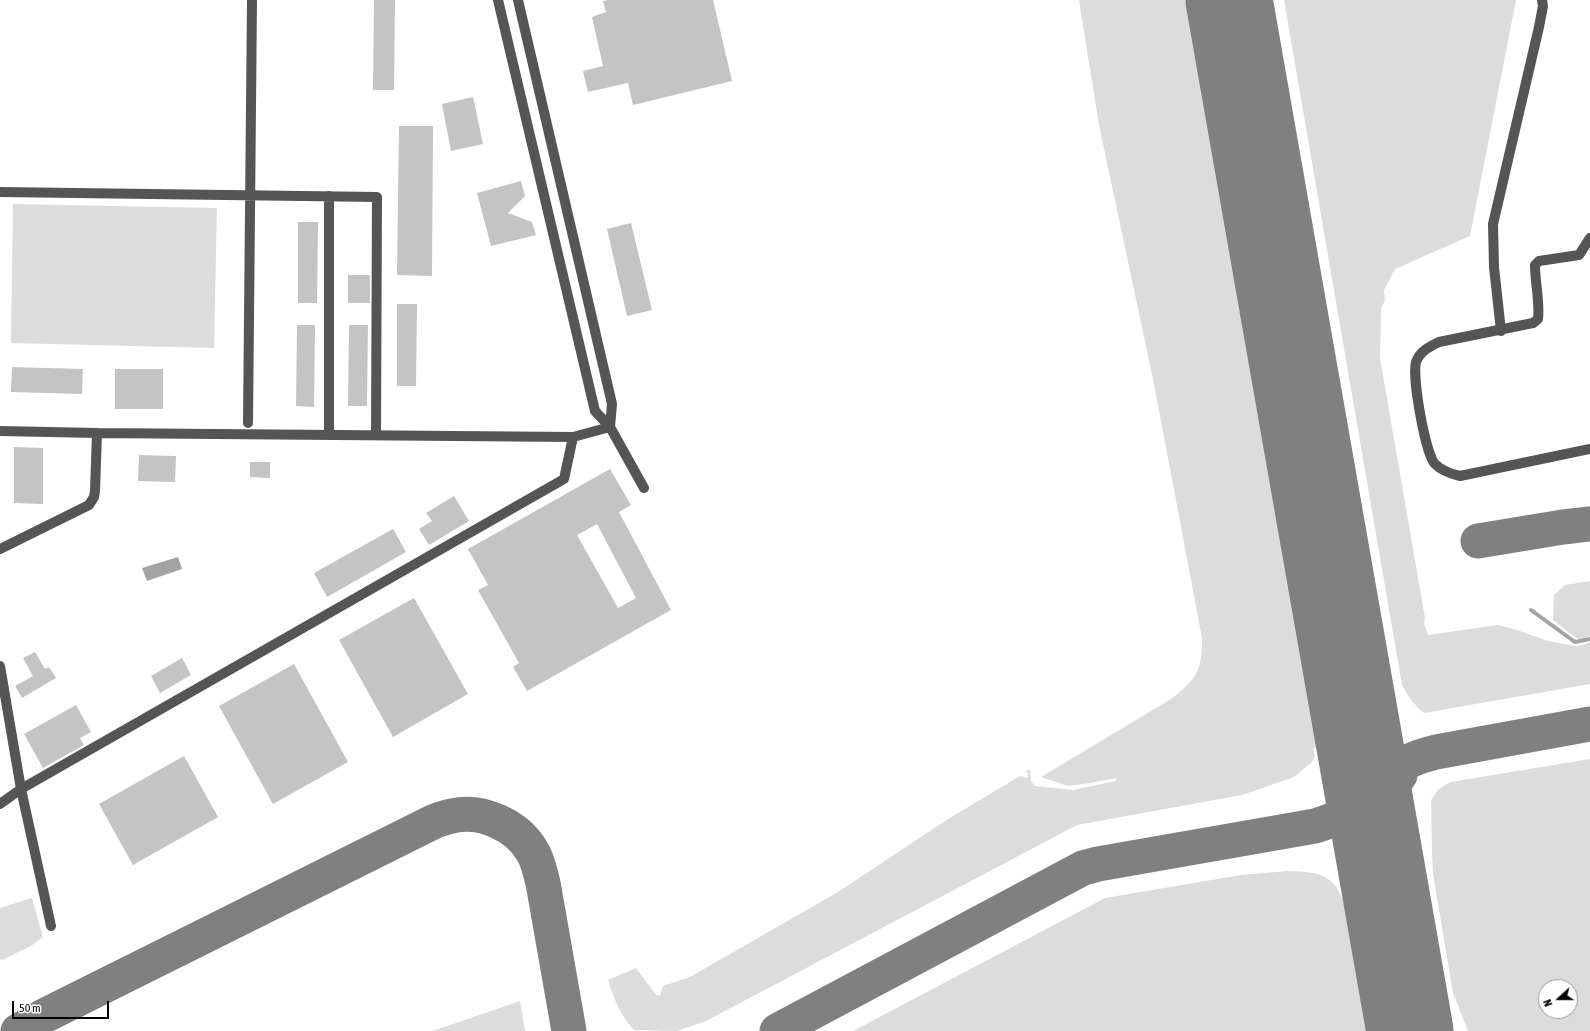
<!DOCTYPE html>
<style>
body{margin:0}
#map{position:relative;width:1590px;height:1031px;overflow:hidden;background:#fff;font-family:"Asap Condensed",sans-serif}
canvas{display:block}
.north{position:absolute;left:1538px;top:979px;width:40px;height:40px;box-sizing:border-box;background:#fff;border:1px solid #999;border-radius:50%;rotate:249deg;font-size:11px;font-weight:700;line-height:16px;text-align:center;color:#000}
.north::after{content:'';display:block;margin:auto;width:14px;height:18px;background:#000;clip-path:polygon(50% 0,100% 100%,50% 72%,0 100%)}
.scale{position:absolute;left:12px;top:1001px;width:97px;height:18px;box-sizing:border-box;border:2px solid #000;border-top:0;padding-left:5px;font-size:12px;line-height:14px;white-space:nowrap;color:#000;-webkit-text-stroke:3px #fff;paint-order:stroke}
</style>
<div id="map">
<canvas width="1590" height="1031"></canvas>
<div class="north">N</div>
<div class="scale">50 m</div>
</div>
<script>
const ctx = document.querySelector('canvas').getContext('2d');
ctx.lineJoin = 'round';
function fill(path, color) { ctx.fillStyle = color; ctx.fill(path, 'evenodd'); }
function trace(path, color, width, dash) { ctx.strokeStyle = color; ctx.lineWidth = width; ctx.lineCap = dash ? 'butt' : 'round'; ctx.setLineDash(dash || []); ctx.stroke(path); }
fill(new Path2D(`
 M1079,0h112l128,721 -7,3 5,22 -4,3 2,7 -4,7 -17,14 -52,18 -165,30 -371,196 -29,10 -43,-1c-14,-15 -20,-31 -26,-50l28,-12 20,27 4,1 3,-10 27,-9 148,-85 110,-73 72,-43 8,2v-5l-3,-1 5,-3 1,12 4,5 38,4 43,-9v-3l-26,5 -22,3 -27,-9 130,-78c26,-20 31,-29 31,-61l-48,-254 -55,-259z
 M1284,0h232l-46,236 -75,33 -11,21 1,10 -4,9 -1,49 45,260 -1,6 4,11 70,-10 19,5 31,11 27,5 7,-1 8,-3v42l-166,29c-10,-8 -16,-17 -22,-28z
 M13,204l204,4 -3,140 -203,-5z
 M1590,581v55c-3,1 -7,3 -10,3 -5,0 -22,-16 -27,-19l1,-25 11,-10z
 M1590,759v272h-122l-15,-38 -20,-119 -1,-22 -1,-52 7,-10 7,-5 6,-3zM1546,987h24v24h-24z
 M1288,871c21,1 42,0 52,23 2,3 4,7 5,11 1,8 0,11 8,15l14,91v20h-514l252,-133 136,-23z
 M32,898l11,39 -12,9 -29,14 -2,-1v-51z
 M520,1001l5,30h-92z`), '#dcdcdc');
fill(new Path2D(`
 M178,557l4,12 -35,12 -5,-13z`), '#a3a3a3');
trace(new Path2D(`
 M1531,610l44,32 15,-3`), '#a3a3a3', 4);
trace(new Path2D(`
 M1478,541l85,-14 27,-3
 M1382,876c0,-35 -6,-72 18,-101
 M18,1031l24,-14 393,-196c6,-2 12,-4 17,-5 29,-7 65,9 80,35 6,9 8,21 11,32l26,148
 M777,1031l306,-163 15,-4 217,-38c20,-6 41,-14 55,-29 11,-12 22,-26 36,-34 9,-6 20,-8 30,-11l154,-28`), '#808080', 35);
trace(new Path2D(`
 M1229,0l181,1031`), '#808080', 87);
fill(new Path2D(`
 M374,0h21l-1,90h-21z
 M609,0h104l19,81 -99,24 -5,-22 -40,9 -5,-21 20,-5 -11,-49 14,-5 -3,-11z
 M473,97l10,47 -32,7 -9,-47z
 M399,126h34l-1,150 -35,-1z
 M521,181l4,15 -17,17 24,9 4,13 -45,11 -14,-53z
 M298,222h20l-1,81h-19z
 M631,223l21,87 -25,6 -20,-87z
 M348,275h22v28h-22z
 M397,304h20l-1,82h-19z
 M297,325h18l-1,82 -18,-1z
 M349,325h19l-1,81h-19z
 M12,367l71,2 -1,25 -71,-2z
 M115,369h48v40h-48z
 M14,447l29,1v56l-29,-1z
 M139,455l37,1 -1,26 -37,-1z
 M250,462h20v16l-20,-1z
 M610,469l21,36 -12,7 52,98 -144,81 -14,-24 6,-4 -41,-73 10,-5 -20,-36zM597,524l39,74 -18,10 -41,-73z
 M454,496l15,25 -40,24 -10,-16 13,-8 -6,-8z
 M393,529l13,23 -79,45 -13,-24z
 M414,598l54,96 -75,43 -54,-97z
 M35,652l10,17 4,-2 7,11 -34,20 -7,-12 18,-10 -10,-18z
 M182,658l9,17 -31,18 -9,-17z
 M294,664l54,98 -75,42 -54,-98z
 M76,705l15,27 -11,6 4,7 -41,23 -19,-34z
 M184,756l34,61 -85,48 -34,-61z`), '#c4c4c4');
trace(new Path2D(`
 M498,0l97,411 15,16 34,61
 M518,0l94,404 -2,23
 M0,192l377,5 -1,238
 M1590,238l-11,17 -40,6 -4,4c0,18 5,37 3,54l-5,4 -94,19c-10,5 -19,9 -23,20 -4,15 9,91 19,102 7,7 16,10 25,12l130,-27
 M1501,331l-7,-64 -1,-43 46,-197 4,-21 -1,-6
 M248,423l4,-423
 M0,431l97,2 476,4
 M329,435v-239
 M0,549l89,-44 5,-8 1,-6 2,-58
 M0,666l21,123 30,137
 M0,804l21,-15 543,-310 9,-42 37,-10`), '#555', 10);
</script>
